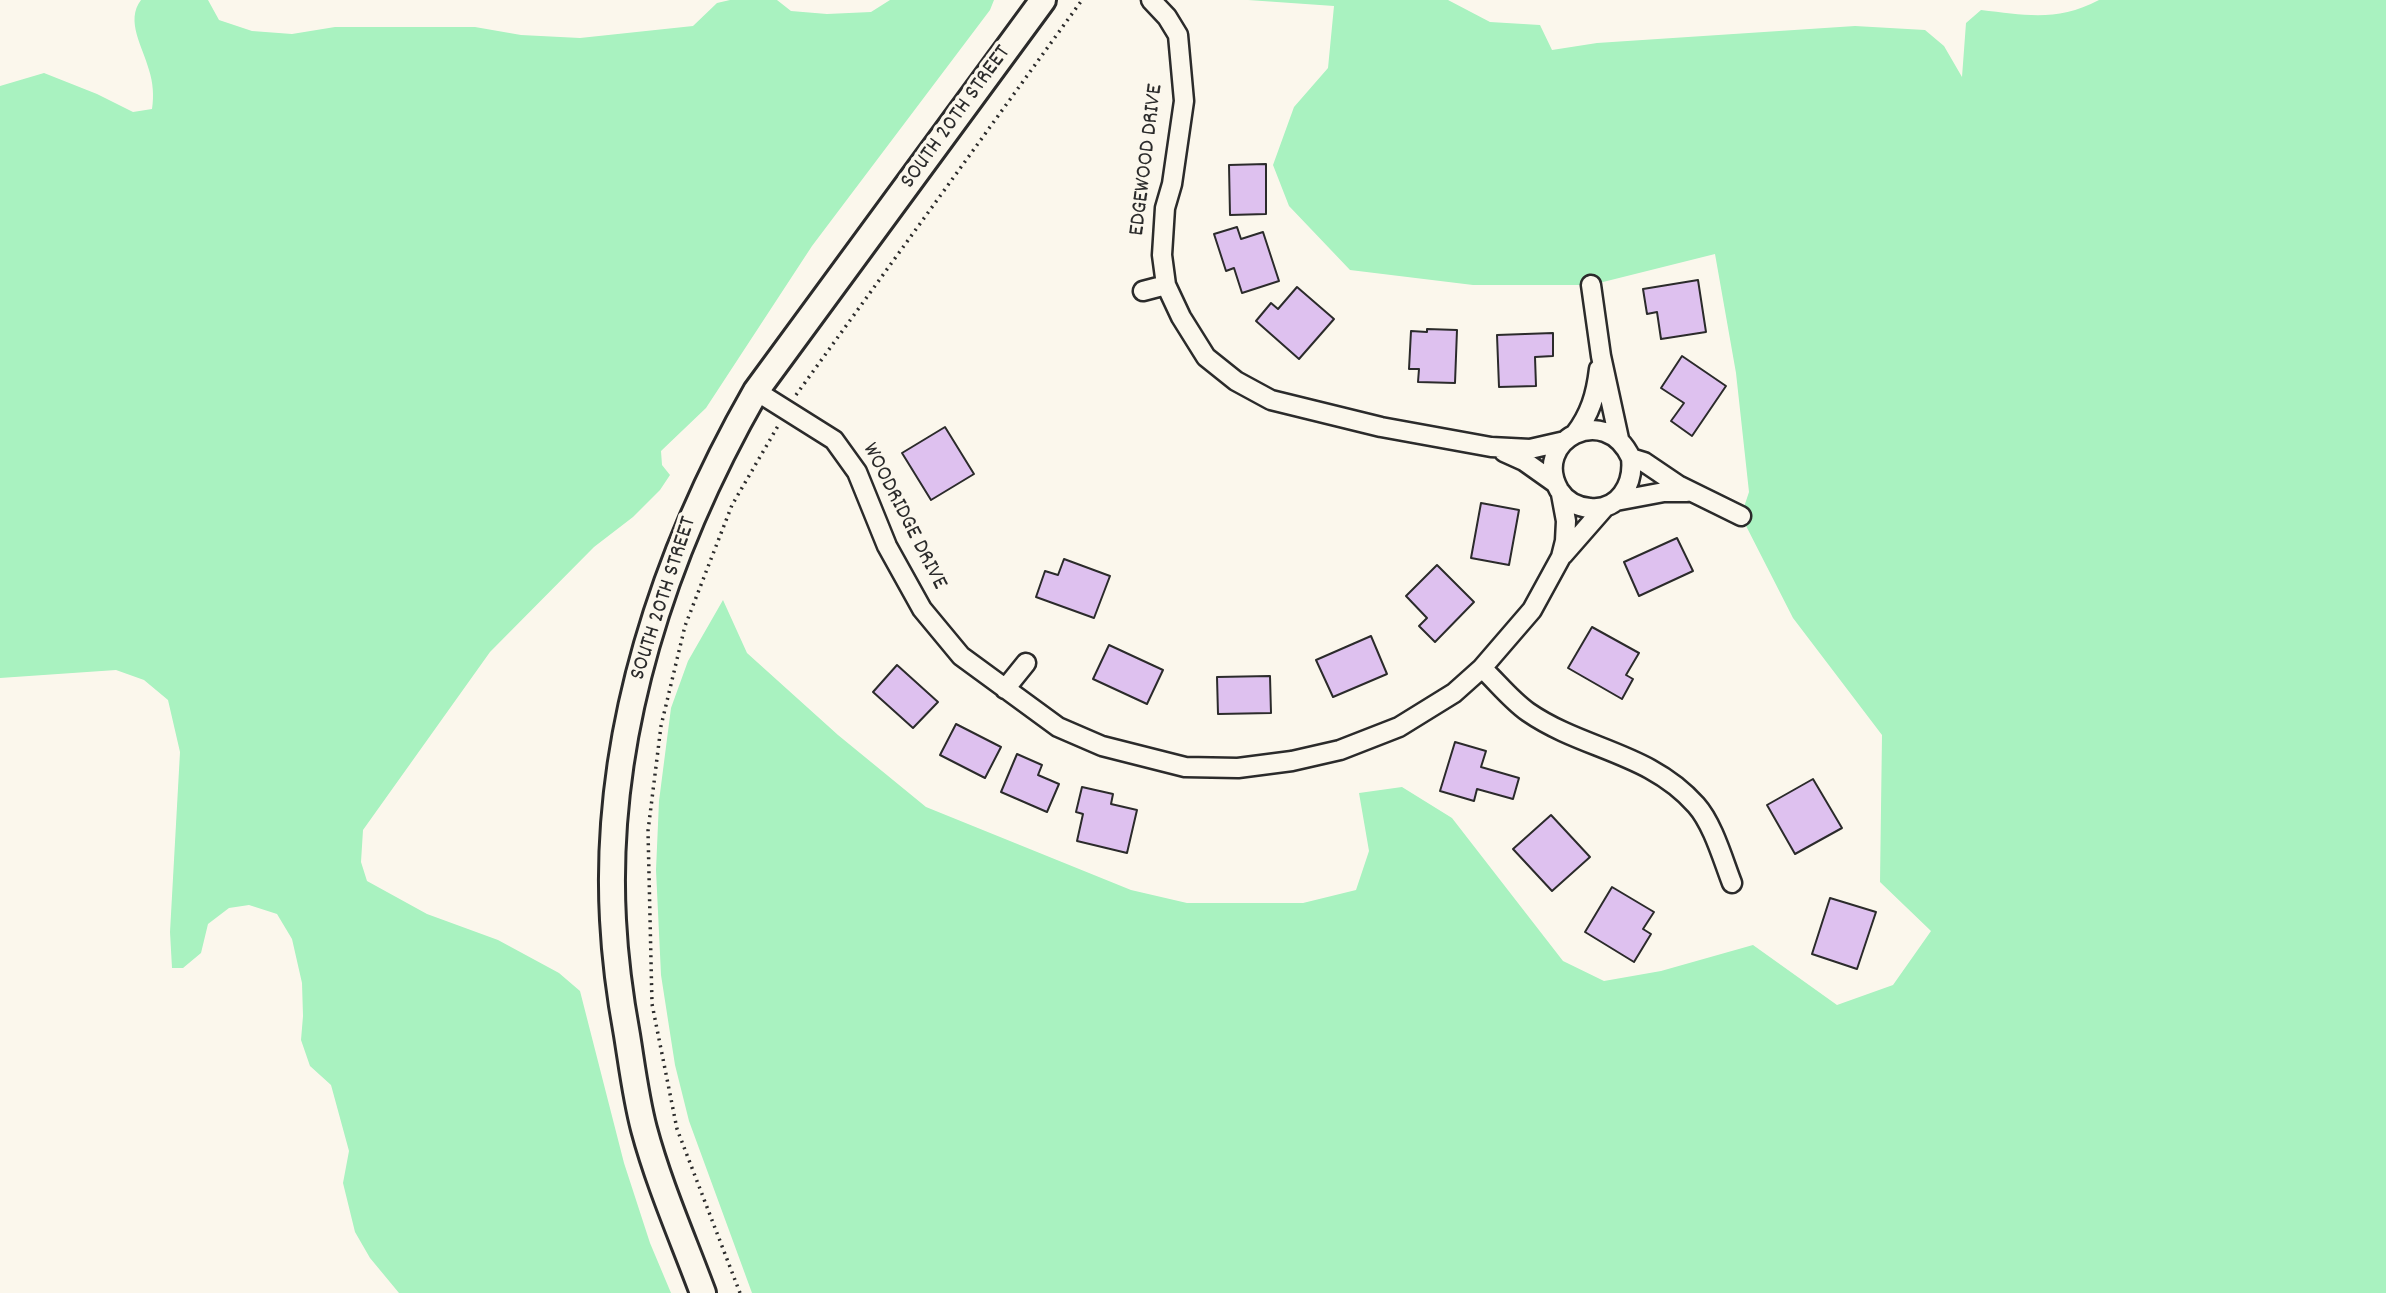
<!DOCTYPE html>
<style>
body{margin:0}
canvas{display:block;background:#fbf7ec}
</style>
<canvas width="2386" height="1293"></canvas>
<script>
const ctx = document.querySelector('canvas').getContext('2d');
ctx.lineJoin = 'round';
function fill(path, color) { ctx.fillStyle = color; ctx.fill(path, 'evenodd'); }
function trace(path, color, width, dash) { ctx.strokeStyle = color; ctx.lineWidth = width; ctx.lineCap = dash ? 'butt' : 'round'; ctx.setLineDash(dash || []); ctx.stroke(path); }
function write(font, color, halo, rows, align = 'center') {
  ctx.font = font + ' Dekko,sans-serif'; ctx.lineWidth = 7; ctx.setLineDash([]); ctx.textBaseline = 'middle'; ctx.strokeStyle = halo; ctx.fillStyle = color; for (const [text, x, y, turn = 0] of rows) {
    ctx.save(); ctx.translate(x, y); ctx.rotate((+turn || 0) * Math.PI / 180); ctx.textAlign = isNaN(turn) ? turn : align; if (halo) ctx.strokeText(text, 0, 0); ctx.fillText(text, 0, 0); ctx.restore();
  }
}
fill(new Path2D(`
 M141,0h67l11,20 33,11 40,3 43,-7h140l46,8 59,3 113,-12 24,-23 13,-3h47l14,11 36,3 44,-2 19,-12h104l-4,10 -178,236 -106,162 -45,43 1,14 8,10 -10,15 -27,27 -39,30 -104,105 -127,178 -2,32 6,19 60,33 71,26 61,33 21,18 44,172 26,80 21,50h-272l-29,-35 -15,-26 -12,-49 6,-32 -18,-66 -21,-19 -9,-26 2,-24 -1,-33 -10,-44 -15,-25 -28,-9 -20,3 -21,16 -7,29 -18,15h-11l-2,-36 10,-180 -12,-52 -24,-20 -28,-10 -116,8v-592l44,-13 53,21 36,18 19,-3c2,-14 1,-26 -3,-39 -6,-23 -24,-49 -8,-70z
 M1248,0h200l42,22 50,3 12,25 45,-7 258,-17 70,4 19,16 18,31 4,-54 15,-13c45,5 76,12 118,-10h287v1293h-1634l-63,-172 -14,-56 -14,-90 -5,-105 3,-69 12,-93 17,-47 35,-61 24,53 91,82 88,72 205,83 56,13h116l53,-13 13,-39 -10,-58 43,-6 50,31 111,143 41,20 57,-10 92,-26 84,60 56,-20 38,-54 -51,-49 2,-147 -89,-117 -52,-102 8,-24 -13,-119 -21,-119 -124,31h-118l-123,-15 -61,-64 -16,-41 21,-58 34,-39 6,-62z`), '#a9f2c0');
const building = new Path2D(`
 M1266,164v50l-36,1 -1,-50z
 M1237,227l4,12 22,-7 16,49 -37,12 -8,-25 -8,3 -12,-37z
 M1698,280l8,52 -45,7 -4,-27 -10,2 -4,-25z
 M1297,287l37,32 -35,40 -43,-38 15,-18 7,6z
 M1427,329l30,1 -2,53 -37,-1 1,-13h-10l2,-38 16,1z
 M1553,333v23l-18,1 1,29 -37,1 -2,-52z
 M1682,356l44,30 -34,50 -21,-15 13,-18 -23,-15z
 M945,427l29,47 -43,26 -29,-47z
 M1481,503l38,7 -10,55 -38,-7z
 M1677,538l16,33 -54,25 -15,-34z
 M1064,559l46,17 -16,42 -58,-21 9,-26 13,4z
 M1437,565l37,37 -39,40 -16,-16 8,-8 -21,-22z
 M1592,627l47,26 -13,22 7,4 -11,20 -54,-31z
 M1371,636l16,38 -54,23 -17,-37z
 M1109,645l54,25 -16,34 -54,-25z
 M897,665l41,37 -25,26 -40,-36z
 M1270,676l1,37 -53,1 -1,-37z
 M956,724l45,23 -16,31 -45,-23z
 M1455,742l31,9 -5,16 38,11 -6,21 -36,-10 -3,12 -34,-10z
 M1017,754l25,11 -4,10 21,9 -12,28 -46,-20z
 M1813,779l29,49 -47,26 -28,-49z
 M1082,787l31,7 -2,10 26,6 -10,43 -50,-12 6,-27 -7,-2z
 M1551,815l39,42 -38,34 -39,-42z
 M1612,887l42,25 -11,17 8,5 -17,28 -49,-30z
 M1830,898l46,14 -19,57 -45,-15z`);
fill(building, '#dec1ef');
trace(building, '#2b2b2b', 2);
const minor = new Path2D(`
 M1151,0l16,17 11,18 6,66 -12,83 -7,24 -3,47 4,30 15,32 25,40 30,24 35,19 110,27 110,20 39,2 35,-8
 M1591,285l10,71 18,83
 M1143,291l23,-6
 M756,391l78,49 23,32 30,74 35,63 39,47 97,71 44,19 83,21 53,1 54,-7 48,-11 59,-23 55,-34 28,-25 50,-58 29,-53 4,-16 1,-20 -5,-27
 M1575,434c15,-20 21,-39 24,-65
 M1504,452l20,9 31,22
 M1631,458c3,26 -12,53 -41,50 -13,-1 -24,-7 -31,-18 -28,-49 46,-89 72,-32l13,4 34,23 63,31
 M1616,501l48,-9h23
 M1563,555l42,-48
 M1482,668c15,14 29,32 46,44 55,38 121,40 168,93 17,19 27,55 36,78
 M1005,689l21,-26`);
const secondary = new Path2D(`
 M703,1293c-20,-54 -44,-108 -59,-164 -8,-30 -12,-63 -17,-94 -7,-38 -12,-76 -14,-115 -10,-186 52,-370 143,-529l287,-391`);
trace(minor, '#2b2b2b', 23);
trace(secondary, '#2b2b2b', 30);
trace(new Path2D(`
 M796,395l286,-395
 M740,1293l-63,-164 -25,-125 -4,-173 13,-105 24,-100 47,-121 46,-79`), '#2b2b2b', 3.5, [2, 5]);
trace(minor, '#fbf7ec', 18);
trace(secondary, '#fbf7ec', 24);
write('23px', '#2b2b2b', '#fbf7ec', [
 ["SOUTH 20TH STREET",957,118,-54],
 ["EDGEWOOD DRIVE",1148,160,-83],
 ["WOODRIDGE DRIVE",903,517,63],
 ["SOUTH 20TH STREET",665,599,-72]
]);
</script>
